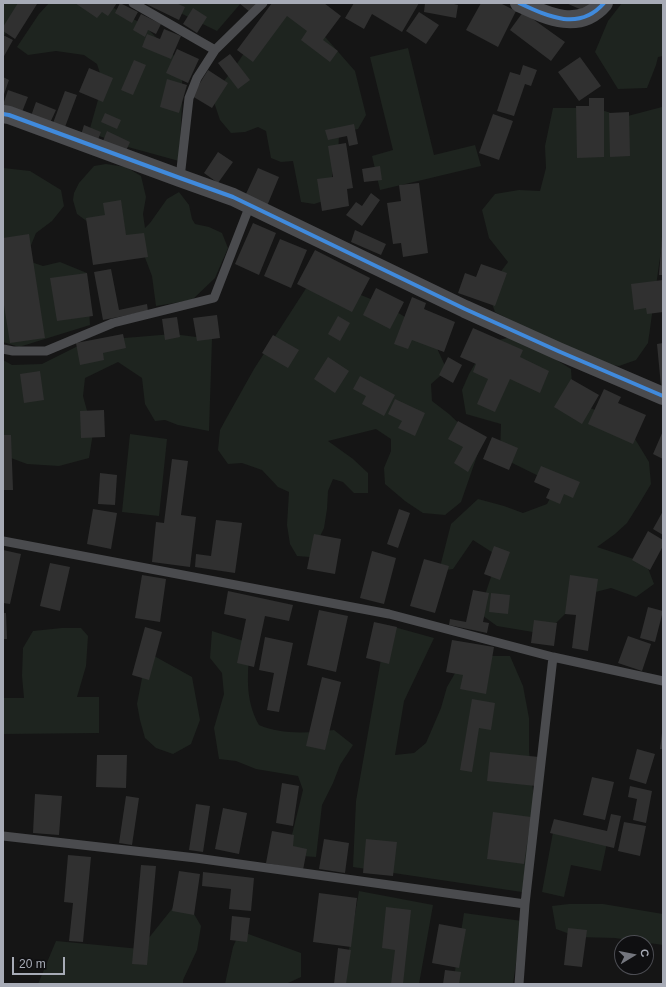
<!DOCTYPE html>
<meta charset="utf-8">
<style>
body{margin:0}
#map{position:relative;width:666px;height:987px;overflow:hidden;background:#151515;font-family:Helvetica,sans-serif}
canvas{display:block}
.frame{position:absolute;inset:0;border:4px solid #a7abb6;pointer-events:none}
.north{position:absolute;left:614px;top:935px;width:40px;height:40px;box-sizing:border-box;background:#0f0f11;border:1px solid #4c4d53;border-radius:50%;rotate:80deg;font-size:11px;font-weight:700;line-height:16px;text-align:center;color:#a7abb6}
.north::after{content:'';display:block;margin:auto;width:14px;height:18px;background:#74767e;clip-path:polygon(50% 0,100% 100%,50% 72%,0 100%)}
.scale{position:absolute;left:12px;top:957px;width:53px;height:18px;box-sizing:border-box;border:2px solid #a7abb6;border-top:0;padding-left:5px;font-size:12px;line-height:14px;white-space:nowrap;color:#a7abb6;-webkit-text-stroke:3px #0f0f11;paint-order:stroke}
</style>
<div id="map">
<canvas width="666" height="987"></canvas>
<div class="frame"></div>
<div class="north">С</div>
<div class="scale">20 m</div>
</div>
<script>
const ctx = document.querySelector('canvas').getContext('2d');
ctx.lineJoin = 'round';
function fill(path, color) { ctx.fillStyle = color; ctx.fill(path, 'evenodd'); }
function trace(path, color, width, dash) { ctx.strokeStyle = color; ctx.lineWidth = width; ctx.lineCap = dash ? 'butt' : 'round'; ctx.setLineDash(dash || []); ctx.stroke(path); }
fill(new Path2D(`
 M3,3h24l-24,34z
 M49,3h56l39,22 38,39v40l-3,57 -51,-14 -39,-15 14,-50 -6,-18 -13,-9 -28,-4 -28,4 -11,-8 22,-33z
 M160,3h81l-24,28z
 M622,3h41v53l-5,1 -2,8 -9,23 -29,1 -23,-37 13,-31z
 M297,5l58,66 11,44 -8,14 -19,4 -1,28 -6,13 1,24 -19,6 -13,-2 -8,-41 -12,1 -10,-4 -5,-27 -8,-4 -13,5 -14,1 -11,-13 -8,-24 20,-25 21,-31z
 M408,48l26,107 41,-10 6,21 -101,24 -8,-34 21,-6 -23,-93z
 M662,107l1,129 -15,107 -12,17 -17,6 -25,-4 -43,-21 -56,-29 -8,-22 21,-28 -19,-24 -7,-28 13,-16 24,-4 21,1 6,-23 -1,-22 8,-38h42l29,9z
 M106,164l20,3 15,9 5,21 -3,17 2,14 5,-5 17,-24 12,-7 10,13 3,14 3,5 14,3 13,6 6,15 -13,30 -23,22 -36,6 -4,-30 -11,-29 -30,-8 -34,-25 -4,-14 1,-7 5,-10 15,-17z
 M3,168l27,3 31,19 3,16 -12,15 -16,12 -11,27 18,6 17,-4 27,11 3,52 -71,22 -16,-5z
 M314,276l69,28 46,27 18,39 -16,14 1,17 17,13 18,17 11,22 -17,49 -16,13 -22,-2 -18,-12 -20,-17 -1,-16 7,-17v-12l-15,-10 -48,12 25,18 15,14v20h-14l-11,-11 -10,-3 -5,12 -1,18 -3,19 -14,29 -13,-1 -7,-12 -3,-19 2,-33 -11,-5 -16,-17 -20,-7 -14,1 -10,-14 2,-20 6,-11 28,-50z
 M173,334l39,5 -3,92 -31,-6 -13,-5 -10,1 -10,-17 -3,-26 -24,-16 -33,16 -2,18 10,37 -4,25 -30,8 -32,-2 -24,-9v-95l9,5 30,-1 46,-23z
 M515,336l19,10 37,23 2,32 32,13 24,15 20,33 2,22 -12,20 -12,19 -12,11 -18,13 49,16 8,21 -18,13 -25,-9 -27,7 -39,39 -48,-8 -18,-13 19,-57 -25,-16 -20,29 -14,2 12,-47 27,-25 26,7 19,7 24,-9 10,-19 -57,-28 1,-33 -35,-10 -4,-24 7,-16 18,-31z
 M130,434l37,5 -8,77 -37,-4z
 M387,625l47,13 -30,63 -9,54 19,-2 12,-10 15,-35 6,-21 18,-31h45l13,30 6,32v33l5,49 -12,92 -169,-25 3,-66z
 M62,628h19l7,8 -2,30 -9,31h22v36l-96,1v-36h21l-2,-22 1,-28 10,-17z
 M212,631l38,12c-2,30 -6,55 9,82 23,10 50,8 75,5l19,15 -13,20 -7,18 -11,22 -6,52 -29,-2 16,-65 -5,-14 -42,-7 -20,-8 -17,-2 -5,-31 10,-34 -2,-21 -12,-15z
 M147,652l45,25 8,43 -9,24 -18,10 -17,-6 -11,-10 -5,-18 -3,-16z
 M554,827l54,11 -7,33 -30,-6 -7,32 -22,-5z
 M359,891l74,14 -14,79h-76z
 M183,895l18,31 -4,24 -14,30v4h-145l18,-43 84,8z
 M569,904h34l60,10v31l-48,-7 -37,-1 -22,-8 -4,-23z
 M464,913l58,8 -9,63h-60z
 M240,931l61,22v24l-15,7h-61l8,-37z`), '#1e241f');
fill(new Path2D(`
 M18,3l19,1 -22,35 -12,-8v-4z
 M75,3h42l-9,13 -6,-4 -5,6z
 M120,3l18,9 -6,11 -17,-10z
 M144,3h32l9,4 -6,13z
 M239,3h18l-7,9z
 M272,3h52l17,13 -18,24 15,11 -8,11 -29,-22 6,-9 -20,-15 -34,46 -16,-12z
 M354,3h65l-17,29 -30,-18 -8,15 -19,-11z
 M425,3h25l8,2 -2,13 -32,-6z
 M481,3h19l16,8 -18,36 -32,-17z
 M566,3h30l-5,11z
 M193,8l14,9 -10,16 -14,-9z
 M419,12l20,13 -13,19 -20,-13z
 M523,12l42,30 -14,19 -41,-31z
 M141,14l20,10 -5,10 -8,-4 -3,7 -12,-7z
 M164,29l17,7 -10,23 -29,-12 5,-13 13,5z
 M3,35l10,5 -10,18z
 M177,49l22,10 -11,24 -22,-10z
 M230,54l20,26 -12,9 -20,-26z
 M580,57l21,29 -22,15 -21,-29z
 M134,60l12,5 -13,30 -12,-5z
 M523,65l14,5 -6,16 -6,-2 -11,32 -17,-5 13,-39 10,3z
 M89,68l24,10 -10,24 -24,-10z
 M208,70l20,13 -16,25 -20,-12z
 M3,77l6,3 -6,17z
 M167,79l20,6 -8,28 -19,-6z
 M8,90l20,7 -6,15 -19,-7z
 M65,91l12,4 -12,32 -12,-4z
 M589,98h15v59l-27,1 -1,-52h13z
 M36,102l20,8 -6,13 -19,-7z
 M629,112l1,44 -20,1 -1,-44z
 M105,113l16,7 -4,9 -16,-7z
 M493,114l20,7 -14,39 -20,-7z
 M354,124l4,20 -9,2 -2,-10 -19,4 -3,-10z
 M84,125l17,7 -4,10 -16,-7z
 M107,131l23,11 -4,9 -23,-10z
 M346,143l7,45 -6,1 2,17 -27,5 -5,-32 16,-2 -5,-31z
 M218,152l15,10 -15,21 -14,-10z
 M380,166l2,14 -18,2 -2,-13z
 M258,168l21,9 -12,29 -22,-10z
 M419,183l9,70 -25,4 -2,-14 -8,1 -6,-41 14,-2 -2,-16z
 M371,193l9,7 -18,26 -16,-11 10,-13 6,4z
 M121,200l5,35 18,-2 4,24 -55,8 -7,-47 19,-3 -2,-12z
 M253,223l23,10 -17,42 -24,-11z
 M355,230l31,14 -5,11 -30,-13z
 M29,234l16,104 -35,5 -7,-44v-61z
 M662,236h1v39h-4z
 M280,239l27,11 -16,38 -27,-12z
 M315,250l55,28 -18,34 -55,-28z
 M481,264l26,9 -12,33 -37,-13 7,-20 11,4z
 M111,269l8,41 28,-6 1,7 -45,9 -9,-48z
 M87,273l6,43 -36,5 -7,-43z
 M663,280v32l-16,2 -1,-6 -12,2 -3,-26z
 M376,288l28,14 -14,27 -27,-14z
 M412,297l14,6 -2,6 31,13 -11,30 -32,-12 -4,9 -14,-5z
 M217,315l3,23 -23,3 -4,-23z
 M338,316l12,7 -10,18 -12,-7z
 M177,317l3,20 -15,3 -3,-21z
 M473,328l50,22 -3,7 29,14 -9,22 -30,-14 -15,33 -18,-8 11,-25 -15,-7 3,-8 -16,-7z
 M123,334l3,14 -23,5 1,7 -24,5 -4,-22z
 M273,335l26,15 -11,18 -26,-15z
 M663,343v43h-2l-4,-42z
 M328,357l21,14 -14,22 -21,-14z
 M448,357l14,8 -9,18 -14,-8z
 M40,371l4,29 -20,3 -4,-29z
 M360,376l35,19 -11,21 -22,-12 4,-8 -13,-7z
 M571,379l28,16 -17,29 -28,-17z
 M604,389l17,8 -3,6 28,12 -13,29 -45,-20z
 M395,399l30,14 -10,23 -17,-8 4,-7 -14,-7z
 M104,410l1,27 -24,1 -1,-27z
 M458,421l29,16 -19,35 -14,-9 9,-16 -15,-8z
 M663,431v28l-10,-5z
 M3,435h8l2,55h-10z
 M492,437l26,11 -9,22 -26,-11z
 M172,459l16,2 -7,54 15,2 -6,50 -38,-5 4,-40 8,1z
 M541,466l39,16 -7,16 -9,-4 -4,10 -14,-6 4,-9 -16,-7z
 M100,473l17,2 -2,30 -17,-1z
 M93,509l24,4 -6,36 -24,-5z
 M399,509l11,4 -12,35 -11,-4z
 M663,511v24l-10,-6z
 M216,520l26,3 -7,50 -40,-6 1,-13 15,2z
 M648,531l15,9v6l-13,24 -18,-10z
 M314,534l27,5 -6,35 -28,-5z
 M494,546l16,6 -10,28 -16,-6z
 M3,550l18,4 -11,50 -7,-1z
 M372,551l24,7 -12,46 -24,-6z
 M424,559l25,7 -14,47 -25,-7z
 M50,563l20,4 -10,44 -20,-5z
 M142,575l24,4 -6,43 -25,-4z
 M570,575l28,4 -10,72 -16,-3 4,-33 -11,-1z
 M473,590l16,3 -6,29 6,1 -2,10 -38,-8 1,-6 16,3z
 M228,591l65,14 -4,16 -24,-5 -11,51 -17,-4 9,-44 -22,-5z
 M491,593l19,2 -2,19 -19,-2z
 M648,607l15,4 -8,31 -15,-4z
 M319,610l29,6 -12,56 -29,-7z
 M3,613h3l1,26h-4z
 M534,620l23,3 -3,23 -23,-3z
 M374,622l23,5 -8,37 -23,-6z
 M145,627l17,5 -13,48 -17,-5z
 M628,636l23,8 -9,27 -24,-8z
 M265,637l28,6 -14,69 -12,-2 7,-37 -15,-3z
 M452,640l42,7 -8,47 -26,-5 3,-14 -17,-3z
 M322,677l19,5 -16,68 -19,-4z
 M472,699l23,4 -4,27 -12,-2 -7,44 -12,-2z
 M662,733h1v16h-3z
 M637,749l18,5 -9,30 -17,-5z
 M490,752l49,5 -3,29 -49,-5z
 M97,755h30l-1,33 -30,-1z
 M592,777l22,5 -9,38 -22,-5z
 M282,783l17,3 -6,40 -17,-3z
 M630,786l22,5 -6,32 -13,-3 4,-21 -9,-2z
 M35,794l27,2 -3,39 -26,-2z
 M126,796l13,2 -7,47 -13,-2z
 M196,804l14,2 -7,46 -14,-2z
 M223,808l24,5 -8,41 -24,-5z
 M493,812l38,5 -7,47 -37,-5z
 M611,814l10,2 -7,32 -64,-15 4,-14 53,12z
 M624,822l22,4 -6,30 -22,-5z
 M272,831l22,4 -1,11 14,3 -4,21 -37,-7z
 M324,839l25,4 -4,30 -26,-4z
 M366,839l31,3 -4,34 -30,-3z
 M68,855l23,2 -8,85 -14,-1 4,-38 -9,-1z
 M141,865l15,1 -9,99 -15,-1z
 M179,871l21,3 -6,41 -22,-4z
 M203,872l51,6 -3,33 -22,-2 2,-20 -29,-3z
 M319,893l38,5 -6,49 -38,-5z
 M386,907l25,3 -8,74h-12l4,-34 -13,-2z
 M232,916l18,2 -3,24 -17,-2z
 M439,924l27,5 -7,39 -27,-5z
 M568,928l19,2 -5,37 -18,-2z
 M338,948l13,2 -5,34h-12z
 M445,970l16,2 -2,12h-16z`), '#303030');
trace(new Path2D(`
 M133,3l82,47 48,-47
 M180,178l9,-80 8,-20 18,-28
 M3,349l10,2h33l67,-28 101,-25 36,-93
 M3,541l386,73 164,43 110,24
 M3,836l193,22 329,46 28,-247
 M519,984l6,-80`), '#4a4b4e', 9);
trace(new Path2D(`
 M519,3c28,13 60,29 85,0
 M3,114l6,1 171,63 53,19 232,112 93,42 105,45`), '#4a4b4e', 18);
trace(new Path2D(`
 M519,3c28,13 60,29 85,0
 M3,114l6,1 171,63 53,19 232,112 93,42 105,45`), '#408adc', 4);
</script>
